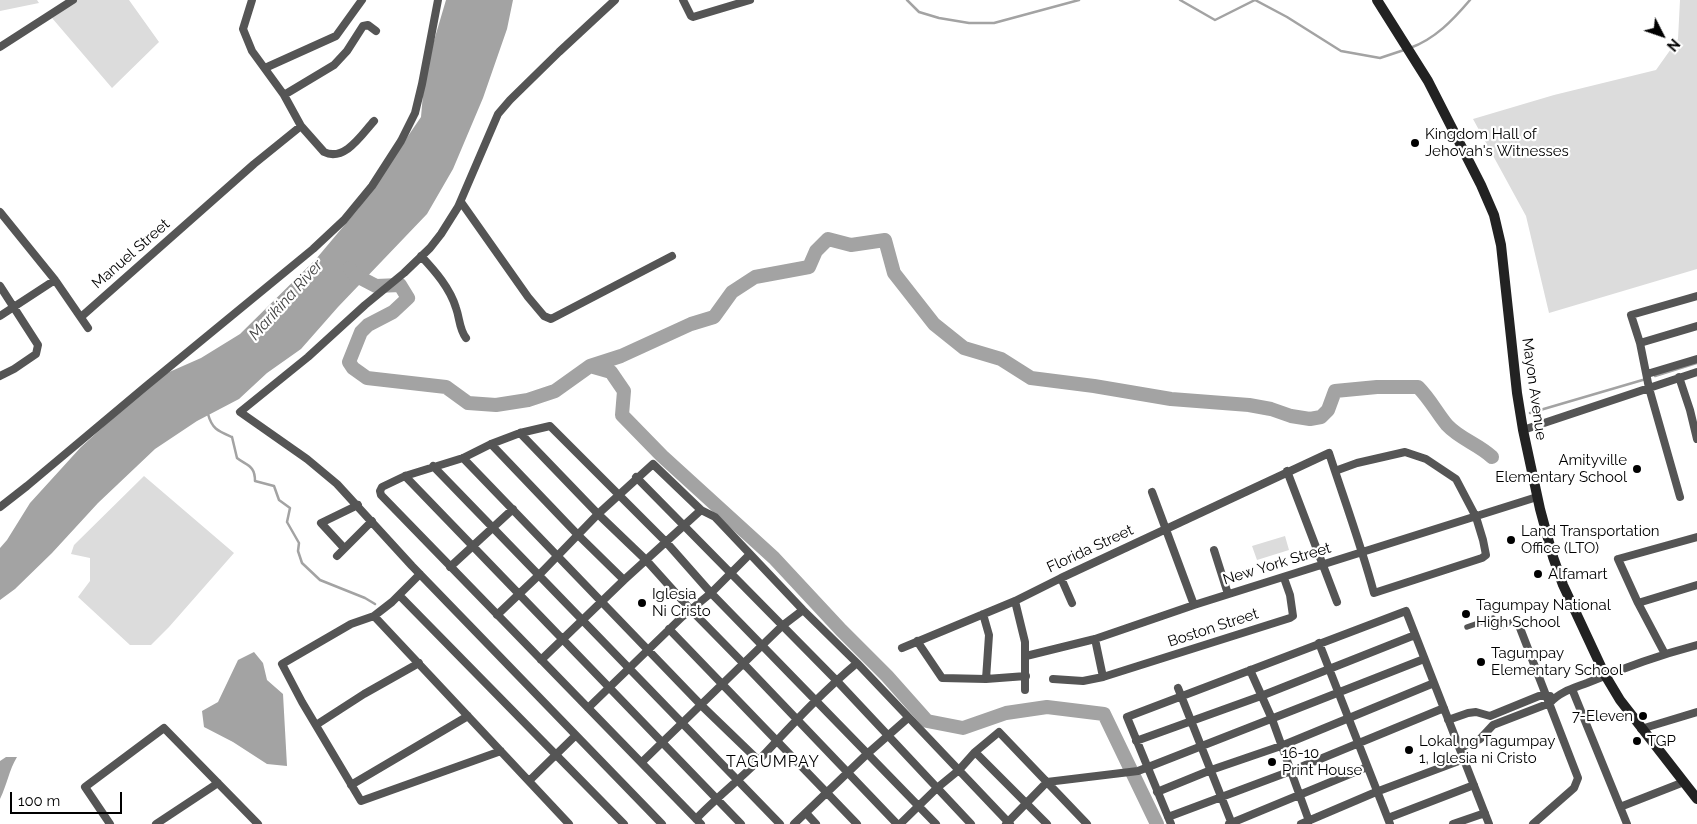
<!DOCTYPE html>
<style>
body{margin:0}
#map{position:relative;width:1697px;height:824px;overflow:hidden;background:#fff;font-family:Raleway,sans-serif}
canvas{display:block}
.north{position:absolute;left:1637px;top:10px;width:50px;height:50px;-webkit-text-stroke:4px #fff;paint-order:stroke;rotate:131deg;font-size:14px;font-weight:700;line-height:20px;text-align:center;color:#000}
.north::after{content:'';display:block;margin:auto;width:18px;height:22px;background:#000;clip-path:polygon(50% 0,100% 100%,50% 72%,0 100%)}
.scale{position:absolute;left:10px;top:792px;width:112px;height:22px;box-sizing:border-box;border:2px solid #000;border-top:0;padding-left:6px;font-size:15px;line-height:18px;white-space:nowrap;color:#000;-webkit-text-stroke:4px #fff;paint-order:stroke}
</style>
<div id="map">
<canvas width="1697" height="824"></canvas>
<div class="north">N</div>
<div class="scale">100 m</div>
</div>
<script>
const ctx = document.querySelector('canvas').getContext('2d');
ctx.lineJoin = 'round';
function fill(path, color) { ctx.fillStyle = color; ctx.fill(path, 'evenodd'); }
function trace(path, color, width, dash) { ctx.strokeStyle = color; ctx.lineWidth = width; ctx.lineCap = dash ? 'butt' : 'round'; ctx.setLineDash(dash || []); ctx.stroke(path); }
function write(font, color, halo, rows, align = 'center') {
  ctx.font = font + ' Raleway,sans-serif'; ctx.lineWidth = 4.5; ctx.setLineDash([]); ctx.textBaseline = 'middle'; ctx.strokeStyle = halo; ctx.fillStyle = color; for (const [text, x, y, turn = 0] of rows) {
    ctx.save(); ctx.translate(x, y); ctx.rotate((+turn || 0) * Math.PI / 180); ctx.textAlign = isNaN(turn) ? turn : align; if (halo) ctx.strokeText(text, 0, 0); ctx.fillText(text, 0, 0); ctx.restore();
  }
}
fill(new Path2D(`
 M0,0h37l2,3 -39,8z
 M78,0h51l30,42 -47,46 -60,-70z
 M1680,0h17v269l-148,44 -23,-97 -53,-97 81,-24 102,-25 22,-31z
 M144,476l90,77 -65,74 -18,18h-21l-52,-48 12,-16v-23l-19,-4 3,-9z
 M1285,536l4,14 -32,10 -5,-14z`), '#dcdcdc');
fill(new Path2D(`
 M446,0h67l-6,29 -24,69 -30,71 -26,45 -89,93 -37,42 -34,24 -28,26 -42,22 -42,28 -57,54 -46,50 -37,36 -15,11v-52l7,-8 23,-37 51,-56 44,-40 42,-34 34,-15 39,-24 76,-75 42,-50 63,-92 4,-46z
 M254,652l9,11 4,17 16,14 4,72 -20,-2 -34,-22 -29,-15 -2,-16 16,-9 20,-42z
 M6,757h11c-8,13 -10,28 -17,42v-38z`), '#a3a3a3');
trace(new Path2D(`
 M907,0l12,12 20,6 30,5h25l85,-23
 M1180,0l35,20 40,-20 32,17 54,34 39,7 24,-8
 M1410,48c25,-9 43,-28 60,-48
 M1655,376l42,-13
 M1530,413l116,-34
 M208,414c4,15 10,17 24,23l5,21c10,8 18,7 18,23l19,5 5,14 11,8 -3,14 12,21 -1,8 4,12 18,17 45,18 10,6`), '#a3a3a3', 2.5);
trace(new Path2D(`
 M349,268l6,7 21,11 24,-1 8,13 -15,14 -25,13 -7,7 -12,30 4,6 14,10 79,9 22,16 28,2 32,-5 27,-9 35,-25 31,-10 70,-32 23,-7 18,-25 23,-15 54,-10 7,-16 12,-12 23,6 34,-5 9,33 40,51 30,24 37,11 30,19 63,8 77,13 78,6 22,4 20,7 19,3 11,-2 7,-7 7,-19 42,-4h41c12,12 19,26 29,38 13,14 31,19 45,32
 M590,366l21,6 13,19 -2,24 40,41 112,102 67,72 46,46 40,45 36,7 43,-15 41,-6 57,7 53,110`), '#a3a3a3', 14);
trace(new Path2D(`
 M1467,627l26,-9 4,10 19,-8 4,8`), '#555', 5.5);
trace(new Path2D(`
 M252,0l-9,29 9,22 32,44 17,31 23,26c21,10 38,-18 50,-31
 M615,0l-56,52 -49,48 -12,14 -40,93 -17,27 -11,14 -26,25 -39,32 -57,52 -68,55 67,47 30,25 75,82 250,258
 M683,0l8,16 2,1 57,-17
 M0,47l73,-47
 M265,68l71,-32 26,-36
 M284,95l50,-30 13,-14 16,-25 5,-1 8,6
 M461,202l67,95 16,19 7,3 121,-63
 M0,212l55,68 33,48
 M421,256c14,15 29,32 35,52 4,11 3,21 10,30
 M0,286l38,59 -2,9 -22,15 -14,7
 M0,316l55,-36
 M81,317l173,-153 47,-38
 M1640,343l57,-17
 M1647,374l50,-15
 M1679,377l11,33 7,29
 M1523,430l174,-58
 M520,433l78,81 48,46 44,49 54,55 153,160
 M491,444l86,90 47,46
 M463,458l238,247 57,55
 M433,466l347,358
 M1287,471l50,131
 M405,476l336,348
 M636,477l200,203 135,144
 M1152,492l42,113
 M1680,497l-31,-109 -9,-45 -9,-28 66,-19
 M0,507l27,-21 118,-99 168,-138 31,-29 28,-34 29,-45 14,-28 7,-29 16,-84
 M344,548l-23,-25 37,-18
 M1214,550l14,44
 M337,556l35,-35
 M450,567l63,-58
 M420,574l-28,28 -18,14 -23,8 -69,40 20,38 59,99 140,-50
 M1061,578l11,25
 M399,595l225,229
 M1015,601l10,41v48
 M1638,603l59,-18
 M983,614l6,21 -3,44
 M497,615l42,-40 59,-61 55,-50 48,46 14,7 88,93 54,53 153,161
 M374,616l195,208
 M1520,628l58,150 -4,10 -41,36
 M669,629l188,195
 M1095,639l8,38
 M917,641l25,37 44,1 40,-3
 M1319,643l71,181
 M902,648l113,-47 46,-23 268,-125c15,46 32,92 45,140l108,-35 4,-3 -3,-15 -7,-23 -20,-38 -30,-20 -21,-7 -48,11 -22,8
 M1665,654l-27,-51 -20,-44 79,-22
 M1026,656l69,-17 99,-34 343,-108
 M541,660l83,-80 77,-70
 M1250,670l22,49 37,102
 M1053,679l30,2 20,-4 187,-59 3,-2 -3,-21 -6,-17
 M1178,688l54,136
 M1572,689l55,135
 M588,708l94,-91 29,-24 39,-39
 M1448,720l20,-7 8,-1 14,4 49,-20h11
 M316,725l48,-31 55,-31
 M1641,729l56,-17
 M1136,741l125,-45 154,-61
 M1460,748l20,-9 13,-14 57,-22c9,-11 24,-15 37,-20 36,-15 72,-28 110,-38
 M975,752l72,72
 M642,762l140,-136 21,-16
 M529,781l46,-45
 M351,785l117,-69
 M1157,792l54,-22 70,-24 153,-63
 M1620,807l64,-25
 M806,813l10,11
 M1168,817l123,-46 153,-63
 M1388,818l86,-33
 M696,819c20,-21 42,-38 62,-58 32,-34 63,-68 99,-98
 M110,824l-25,-37 79,-59 94,96
 M156,824l62,-41
 M701,824l-320,-329 -1,-4 2,-4 23,-11 58,-18 28,-14 29,-11 30,-7 116,116 45,51 225,231
 M794,824l73,-70 41,-36
 M900,824l37,-36 22,-18 16,-18 24,-20 88,92
 M1006,824l41,-42 91,-11 286,-112
 M1171,824l-44,-107 279,-106 83,213
 M1229,824l138,-57
 M1301,824l75,-32 88,-33
 M1453,824l32,-11`), '#555', 8);
trace(new Path2D(`
 M1377,0l51,81 53,104 13,30 7,30 16,148 6,37 17,79 13,48 10,28 42,90 15,25 77,99`), '#222', 10);
for (const [x, y, r, color] of [
 [1415,143,5,"#000"],
 [1637,469,5,"#000"],
 [1511,540,5,"#000"],
 [1538,574,5,"#000"],
 [642,603,5,"#000"],
 [1466,614,5,"#000"],
 [1481,662,5,"#000"],
 [1643,716,5,"#000"],
 [1637,741,5,"#000"],
 [1409,750,5,"#000"],
 [1272,762,5,"#000"]
]) { const dot = new Path2D(); dot.arc(x, y, r, 0, 2 * Math.PI); ctx.fillStyle = color; ctx.fill(dot); trace(dot, '#fff', 2); }
write('15px', '#000', '#fff', [
 ["Kingdom Hall of",1425,134],
 ["Jehovah's Witnesses",1425,151],
 ["Amityville",1627,460,"right"],
 ["Elementary School",1627,477,"right"],
 ["Land Transportation",1521,531],
 ["Office (LTO)",1521,548],
 ["Alfamart",1548,574],
 ["Iglesia",652,594],
 ["Ni Cristo",652,611],
 ["Tagumpay National",1476,605],
 ["High School",1476,622],
 ["Tagumpay",1491,653],
 ["Elementary School",1491,670],
 ["7-Eleven",1633,716,"right"],
 ["Lokal ng Tagumpay",1419,741],
 ["1, Iglesia ni Cristo",1419,758],
 ["TGP",1647,741],
 ["16-10",1282,753],
 ["Print House",1282,770]
], 'left');
write('15px', '#000', '#fff', [
 ["Manuel Street",131,254,-41],
 ["Mayon Avenue",1534,389,82],
 ["Florida Street",1090,549,-25],
 ["New York Street",1277,564,-17],
 ["Boston Street",1213,628,-18]
]);
write('italic 16px', '#444', '#fff', [
 ["Marikina River",286,300,-48]
]);
ctx.letterSpacing = '1px';
write('16px', '#000', '#fff', [
 ["TAGUMPAY",773,762]
]);
ctx.letterSpacing = '0px';
</script>
